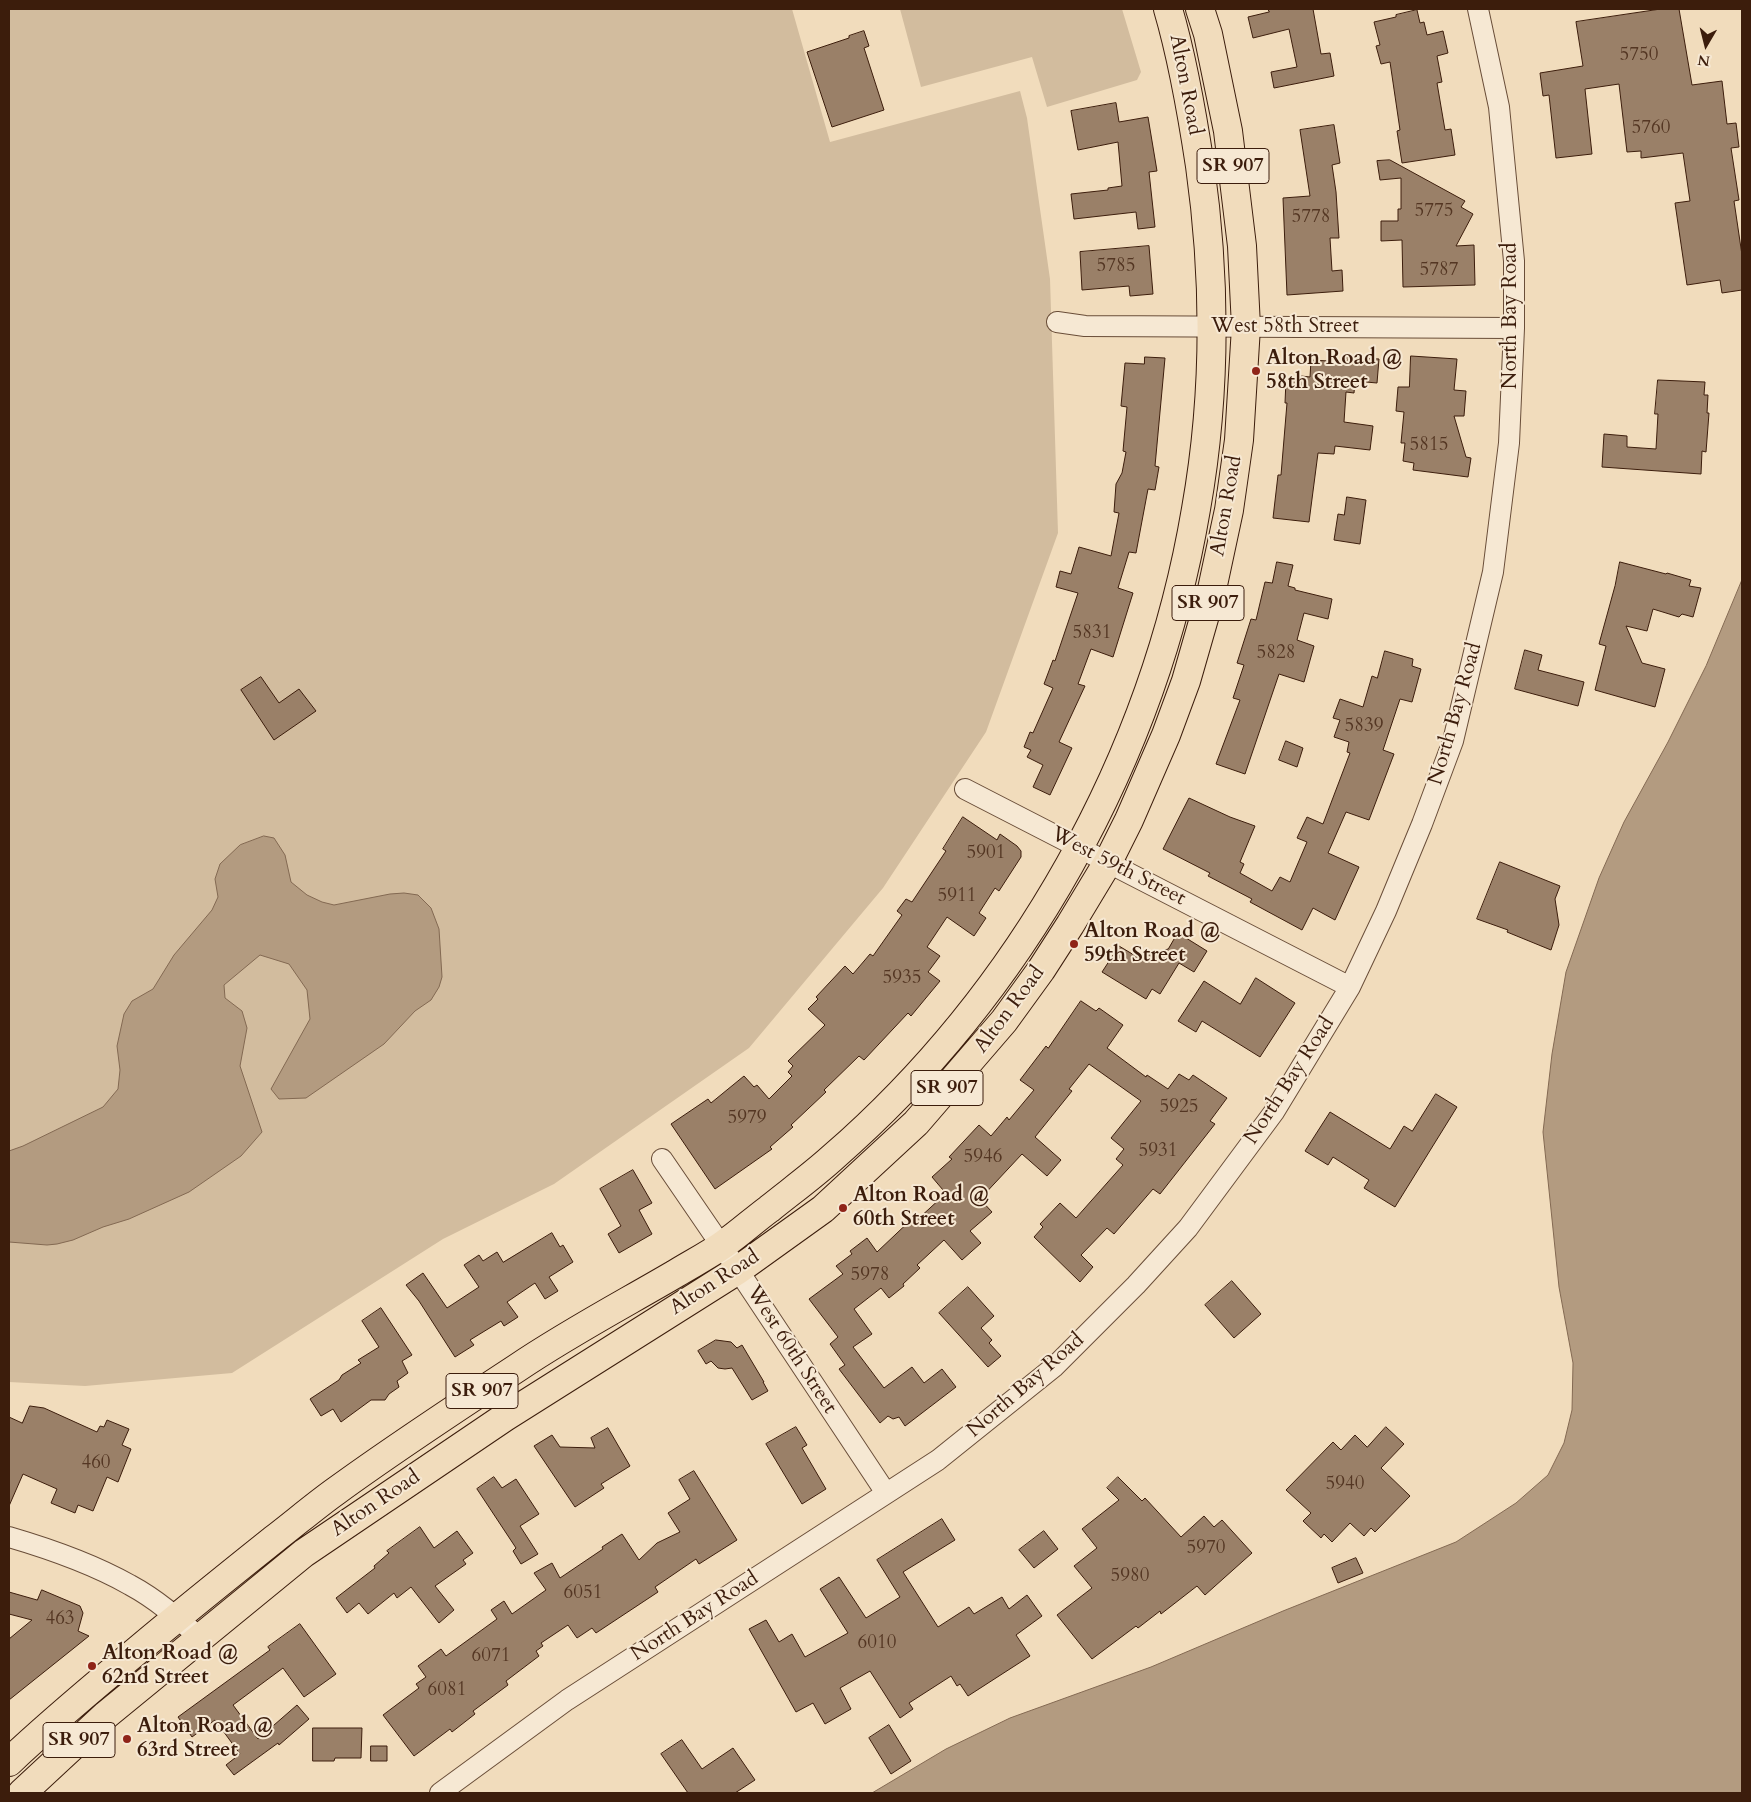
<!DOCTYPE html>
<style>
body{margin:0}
#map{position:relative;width:1751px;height:1802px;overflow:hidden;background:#f1dcbc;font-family:Cardo,serif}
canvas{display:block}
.frame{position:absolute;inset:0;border:10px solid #3c1d0c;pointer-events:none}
.north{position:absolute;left:1681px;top:20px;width:50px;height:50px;-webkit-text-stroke:4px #f6e8d3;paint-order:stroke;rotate:188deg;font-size:14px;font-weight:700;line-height:20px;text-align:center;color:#3c1d0c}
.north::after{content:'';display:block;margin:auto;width:18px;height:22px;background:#3c1d0c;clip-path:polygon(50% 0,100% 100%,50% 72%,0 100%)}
</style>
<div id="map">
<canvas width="1751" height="1802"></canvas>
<div class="frame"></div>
<div class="north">N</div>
</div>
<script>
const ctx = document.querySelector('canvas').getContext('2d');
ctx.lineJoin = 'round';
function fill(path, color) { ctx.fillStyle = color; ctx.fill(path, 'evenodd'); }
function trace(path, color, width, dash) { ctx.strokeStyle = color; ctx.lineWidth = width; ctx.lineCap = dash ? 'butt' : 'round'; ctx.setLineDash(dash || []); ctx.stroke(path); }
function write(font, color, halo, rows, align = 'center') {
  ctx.font = font + ' Cardo,serif'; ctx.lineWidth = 4; ctx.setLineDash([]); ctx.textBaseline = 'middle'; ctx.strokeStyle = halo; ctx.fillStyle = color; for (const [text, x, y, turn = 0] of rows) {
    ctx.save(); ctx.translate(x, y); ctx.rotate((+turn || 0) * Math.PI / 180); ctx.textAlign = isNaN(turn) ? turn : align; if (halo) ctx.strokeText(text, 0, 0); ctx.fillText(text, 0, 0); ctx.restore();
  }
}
fill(new Path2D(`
 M9,9h783l38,133 190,-51 7,27 23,161 8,254 -72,199 -103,156 -134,160 -195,136 -111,55 -211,134 -147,13 -76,-4z
 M900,9h222l19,63 -4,8 -90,27 -15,-50 -111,30z`), '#d2bc9e');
const water = new Path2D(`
 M1742,580v1213h-870l74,-44 64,-31 141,-51 132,-56 173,-69 60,-39 32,-28 16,-32 8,-33 1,-47 -14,-76 -16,-155 9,-78 14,-82 33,-94 25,-56 44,-80 38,-76z
 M264,836l10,2 11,17 6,27 16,13 15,7 12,3 56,-11 14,-1 14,2 13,13 8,21 3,48 -3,10 -8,13 -16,11 -31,33 -78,54 -27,1 -8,-10 39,-70 -3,-29 -18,-26 -29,-9 -36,30 1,13 17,13 5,17 -7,38 22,66 -21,24 -52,36 -60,27 -26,8 -30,13 -16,4 -10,1 -38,-3v-91l14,-5 80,-39 15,-18 2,-19 -3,-24 7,-32 8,-13 21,-12 21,-34 38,-45 6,-13 -3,-18 5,-15 20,-19z`);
fill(water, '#b39b80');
trace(water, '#836952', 1);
const building = new Path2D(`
 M1268,9h45l8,45 9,-1 4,23 -60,12 -3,-16 26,-5 -8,-38 -36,9 -5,-21 21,-5z
 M1661,9h18l13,76 30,-4 5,43 9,-1 3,24 -8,1 8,52 -5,1 8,54v35l-20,3 -2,-13 -33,5 -12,-82 15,-2 -7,-48 -42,5v-7l-14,1 -8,-68 -34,5 7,65 -36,4 -7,-63 -6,1 -3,-23 43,-7 -7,-44z
 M1417,10l3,13 4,-1 3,13 16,-4 5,22 -11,3 5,26 -5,1 8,47 6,-1 4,26 -53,8 -5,-32 3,-1 -10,-68 -9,2 -5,-18 4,-1 -6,-23 22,-5v-2z
 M864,31l5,15 -5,2 20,62 -52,17 -25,-75 42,-14v-2z
 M1116,103l3,19 29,-5 9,54 -8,1 6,55 -17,2 -2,-17 -62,7 -3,-25 37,-4v-2l14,-2 -4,-44 -40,8 -7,-39z
 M1334,125l6,38 -8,2 4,27 3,46h-9l2,33 10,-1 1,21 -56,4 -4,-97 27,-2 -10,-66z
 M1390,160l75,41 -4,6 12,7 -17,32 18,-1 1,40 -72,2 -1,-47 -21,1v-20h17v-12h3v-31l-21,2 -3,-19z
 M1149,246l4,48 -23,2 -1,-10 -47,4 -2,-38z
 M1411,356l46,3 -3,31 12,1 -2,25h-10l12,41 5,1 -3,19 -55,-7 1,-7 -11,-2 2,-18h-4l3,-31 -8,-1 2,-24h11z
 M1145,357l20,1 -10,108 4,1 -4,23 -7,-1 -12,64 -7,-1 -11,36 15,5 -20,64 -22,-8 -13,35 7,2 -26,56 13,6 -22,47 -17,-8 10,-22 -16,-8 4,-7 -7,-3 6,-15 3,1 20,-45 -9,-4 9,-24 2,1 23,-68 -22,-6 4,-16 11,3 8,-27 32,9 8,-43 -5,-1 2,-28 6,-11 4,-21 -3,-1 4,-44 -6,-1 4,-43 19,1z
 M1346,357l33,2 -2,24 -22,-2 -1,12 -8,-1 -2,30 29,4 -3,24 -35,-4 -1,8 -16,-1 -9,69 -36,-4 5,-43h3l6,-72h-2l1,-23h15v-4l9,1 1,-17 35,2z
 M1658,380l47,2 -1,13h4l-1,18h2l-3,39 -4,-1 -1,23 -99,-7 2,-33 23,2v11l29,2 2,-35h-3z
 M1347,497l19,3 -6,44 -26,-4 4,-26 6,1z
 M1277,562l16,3 -5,21 7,2v2l37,9 -4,20 -24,-6 -7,27 17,6 -10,36 -25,-8 -34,100 -29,-10 24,-64 -7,-2 11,-33 -7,-2 14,-44 5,1 9,-38 7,1z
 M1620,562l46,12 1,-1 24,7 -2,6 12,2 -8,29 -11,-3 -3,3 -26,-8 -6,22 -21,-5 16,37 23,6 -10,38 -60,-17 11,-44 -7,-2 16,-58z
 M1525,650l17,5 -4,15 46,12 -6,24 -63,-17z
 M1385,651l28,8 -1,7 9,3 -9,33 -12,-3 -17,51 11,4 -25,66 -23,-8 -18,41 31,14 -24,53 -22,-12 -11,22 -52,-28 2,-3 -44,-23 2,-3 -47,-24 26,-51 41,19 25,9 -15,36 4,2 -4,9 32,18 8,-14 10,5 17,-40 -10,-4 10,-21 16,7 27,-71 -3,-1 2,-10 -15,-5 6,-17 -7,-2 7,-19 23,8 9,-31 5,2z
 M261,677l18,26 20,-14 17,22 -42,29 -33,-50z
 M1286,741l17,7 -6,19 -18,-7z
 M963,817l34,23 3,-6 17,12 4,5v6l-22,34 -4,-3 -16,25 7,5 -12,18 -27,-19 -20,30 13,9 -12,16 12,9 -29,35 -3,-3 -44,47 -5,-4 -35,34 2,2 -35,33 2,2 -23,20 2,2 -57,40 -44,-65 37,-25 3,4 33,-27 10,11 3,-2 12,14 23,-23 -4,-4 5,-6 -5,-5 37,-36 -17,-16 10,-10 -2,-2 29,-31 8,8 17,-20 3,2 29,-41 -5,-4 9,-12 6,3 34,-51 -3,-2z
 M1500,862l60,24 -5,13 4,26 -8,25 -44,-18 1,-2 -31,-11z
 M1178,933l29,18 -13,21 -15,-9 -19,31 -8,-5 -6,10 -44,-27 17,-26 20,12 29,-9z
 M1256,978l39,25 -35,54 -58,-36 -6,11 -18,-11 26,-40 36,23z
 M1081,1001l15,10 3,-3 24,17 -16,23 39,29 1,-2 21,14 11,-15 10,6 4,-5 34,23 -17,23 5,3 -55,70 -7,-5 -39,45 -7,-6 -26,27 12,12 -13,15 -46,-45 9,-10 -3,-3 20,-21 16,15 47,-53 -7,-6 8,-10 -13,-11 30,-37 -52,-37 -20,25 3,2 -37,46 26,23 -14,16 -25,-22 -42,45 12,13 -22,19 11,12 -19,17 -18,-20 -27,25 3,3 -17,16 1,2 -15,12 -8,-10 -27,21 18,25 -19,13 31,41 28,-21 12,16 18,-14 14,18 -51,39 -6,-9 -6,2 -5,-3 -8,7 -41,-54 6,-4 -15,-21 8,-7 -29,-38 34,-25 -7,-8 16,-12 -2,-3 17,-13 10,14 38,-36 3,3 24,-22 -1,-3 2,-4 -11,-13 20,-18 -3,-2 30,-32 12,11 16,-19 2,3 25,-30 -14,-10 26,-34 2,2z
 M1436,1094l21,13 -62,100 -31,-19 5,-8 -36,-23 -5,8 -23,-14 25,-39 60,37 14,-23 8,5z
 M633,1170l19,33 -13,7 13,24 -33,19 -11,-19 13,-8 -21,-37z
 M552,1233l8,14 3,-2 10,17 -24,15 9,14 -13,8 -10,-16 -28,19 11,15 -14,9 -3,-5 -31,19 4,5 -19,12 -36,-56 -13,-16 17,-12 24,35 32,-21 -15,-22 15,-10 4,6 14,-9 6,10z
 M1232,1281l29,33 -27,24 -29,-33z
 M968,1287l26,29 -13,12 11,12 -3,3 12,13 -13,11 -49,-54z
 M381,1308l31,47 -10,6 6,12 -11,8 2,6 -10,7 -4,6h-14l-30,22 -8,-13 -12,7 -11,-17 29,-19 3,-5 19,-12 -3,-3 21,-13 -17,-26z
 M716,1340l15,2 6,6 5,-3 22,37h-1l5,9 -16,9 -20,-32 -7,1 -7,-1 -7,-7 -5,3 -8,-13z
 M30,1406l14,2 53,24 3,-6 4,1 3,-7 22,9 -7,16 9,4 -13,33 -11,-5 -14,34 -15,-6 -3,8 -24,-10 6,-14 -34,-15 -14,32v-89l13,6z
 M796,1427l11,18 -5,3 24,41 -24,15 -36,-60z
 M1386,1427l18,17 -23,24 29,28 -35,36 -4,-4 -7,8 -14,-13 -18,19 -8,-8 -3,4 -18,-17 8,-8 -25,-23 47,-48 8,8 14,-15 12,12z
 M608,1428l22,38 -29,18 3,4 -29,19 -41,-61 18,-11 8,12 35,1 -4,-10z
 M694,1471l43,69 -38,24 -3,-5 -41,28 3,5 -62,41 -4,-5 -15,10 -9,-13 -27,18 2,3 -7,5 3,5 -33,25 2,4 -35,26 2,3 -23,18 -2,-3 -36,27 -31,-41 36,-27 -3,-4 10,-7 -8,-11 23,-17 5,7 51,-37 -6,-9 13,-9 8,13 34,-24 -12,-17 18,-10 8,15 43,-29 -1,-2 20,-13 17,26 18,-17 23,-11 -12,-19 22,-14 -11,-19z
 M494,1477l8,11 14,-9 23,35 -19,12 18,28 -17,10 -8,-13 3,-3 -39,-59z
 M1118,1477l24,24 3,-3 36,39 23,-21 10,11 8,-7 30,33 -47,42 -8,-9 -36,28 -1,-3 -22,17 -2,-2 -44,33 -35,-44 35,-27 -18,-22 23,-18 -15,-19 37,-29 -12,-12z
 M942,1519l13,21 -52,32 35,55 31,-20 5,7 28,-17 7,12 18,-14 15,21 -26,19 14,21 -62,40 -8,-12 -3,2 -6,-10 -42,27 4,6 -13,9 -30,-47 -30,17 11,21 -26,15 -12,-21 -17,9 -47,-83 17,-9 13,22 13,-8 13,23 43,-24 -28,-44 19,-12 27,41 34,-21 -23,-37z
 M420,1527l14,21 23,-17 16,22 -10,7 3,4 -31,22 19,24 -15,13 -28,-36 -14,11 -3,-5 -26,21 -9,-11 -12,10 -11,-15 39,-30 -1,-2 15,-13 -2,-2z
 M1044,1531l14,18 -24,19 -15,-18z
 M1356,1558l7,15 -25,10 -6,-15z
 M42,1590l38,16 3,7 -5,18 11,5 -80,64v-61l23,-19 -23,-6v-22l28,8z
 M300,1624l36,50 -32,23 -21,-29 -50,37 25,34 39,-34 12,14 -30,26 -1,-2 -44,32 -8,-10 14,-11 -25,-34 -23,17 -14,-20 92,-67 -2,-3z
 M889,1725l22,36 -20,13 -22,-36z
 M313,1728h49l-1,30h-26l-1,3h-21z
 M682,1740l20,29 31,-21 22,32 -20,13h-47l-27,-39z
 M371,1746h16v15h-16z`);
fill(building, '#9a8068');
trace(building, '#3c1d0c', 1);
const street = new Path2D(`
 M1057,322l28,4 429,2
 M965,789l385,198
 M662,1159l76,111 148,223
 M9,1537c41,12 84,27 121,48 26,14 48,33 70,53
 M440,1793l127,-93 371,-240 116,-93 82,-82 52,-57 86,-116 76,-125 36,-76 36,-87 31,-83 40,-169 16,-129 5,-115v-67l-15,-154 -21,-98`);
const primary = new Path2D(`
 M9,1762c42,-40 86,-76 130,-113 44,-37 89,-73 134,-109 21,-16 42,-34 63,-49 59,-43 120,-83 181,-123 50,-34 105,-63 158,-94 16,-10 34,-19 49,-30 16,-11 30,-24 45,-35 21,-17 43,-33 63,-51 190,-165 322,-400 364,-649 20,-113 20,-229 4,-343 -8,-53 -17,-106 -32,-157
 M22,1793l84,-78 198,-162 201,-136 233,-147 85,-61 93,-86 88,-102 37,-51 29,-45 38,-63 21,-42 37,-85 20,-54 25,-87 18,-84 10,-70 7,-113 -4,-81 -14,-115 -20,-97 -8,-25`);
trace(street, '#694d38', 22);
trace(primary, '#3c1d0c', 30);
trace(street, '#f6e8d3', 20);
trace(primary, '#f1dcbc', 28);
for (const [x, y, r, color] of [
 [1256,371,5,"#8f2418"],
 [1074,944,5,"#8f2418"],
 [843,1208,5,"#8f2418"],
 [92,1666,5,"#8f2418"],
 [127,1739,5,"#8f2418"]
]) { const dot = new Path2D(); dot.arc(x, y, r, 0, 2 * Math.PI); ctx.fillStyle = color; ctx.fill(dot); trace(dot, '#f6e8d3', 2); }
write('19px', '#543623', null, [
 ["5750",1639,56],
 ["5760",1651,129],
 ["5775",1434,212],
 ["5778",1311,218],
 ["5785",1116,267],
 ["5787",1439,271],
 ["5815",1429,446],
 ["5831",1092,634],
 ["5828",1276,654],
 ["5839",1364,727],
 ["5901",986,854],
 ["5911",957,897],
 ["5935",902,979],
 ["5925",1179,1108],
 ["5979",747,1119],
 ["5931",1158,1152],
 ["5946",983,1158],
 ["5978",870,1276],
 ["460",96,1464],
 ["5940",1345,1485],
 ["5970",1206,1549],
 ["5980",1130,1577],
 ["6051",583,1594],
 ["463",60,1620],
 ["6010",877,1644],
 ["6071",491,1657],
 ["6081",447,1691]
]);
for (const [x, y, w] of [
 [1233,166,72],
 [1208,603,72],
 [947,1088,72],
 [482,1391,72],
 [79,1740,72]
]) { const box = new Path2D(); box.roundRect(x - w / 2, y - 17.5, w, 35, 4); ctx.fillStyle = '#f6e8d3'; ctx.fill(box); trace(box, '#3c1d0c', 1); }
write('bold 20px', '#3c1d0c', null, [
 ["SR 907",1233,166],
 ["SR 907",1208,603],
 ["SR 907",947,1088],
 ["SR 907",482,1391],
 ["SR 907",79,1740]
]);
write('21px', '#3c1d0c', '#f6e8d3', [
 ["Alton Road",1185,85,79],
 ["North Bay Road",1511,316,-90],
 ["West 58th Street",1285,327],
 ["Alton Road",1227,506,-80],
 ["North Bay Road",1456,714,-74],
 ["West 59th Street",1118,867,27],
 ["Alton Road",1010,1010,-53],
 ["North Bay Road",1290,1081,-57],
 ["Alton Road",715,1283,-33],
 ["West 60th Street",791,1350,57],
 ["North Bay Road",1026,1386,-41],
 ["Alton Road",376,1504,-34],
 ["North Bay Road",695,1617,-33]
]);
write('bold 21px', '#3c1d0c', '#f6e8d3', [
 ["Alton Road @",1266,359],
 ["58th Street",1266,383],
 ["Alton Road @",1084,932],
 ["59th Street",1084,956],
 ["Alton Road @",853,1196],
 ["60th Street",853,1220],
 ["Alton Road @",102,1654],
 ["62nd Street",102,1678],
 ["Alton Road @",137,1727],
 ["63rd Street",137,1751]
], 'left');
</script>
